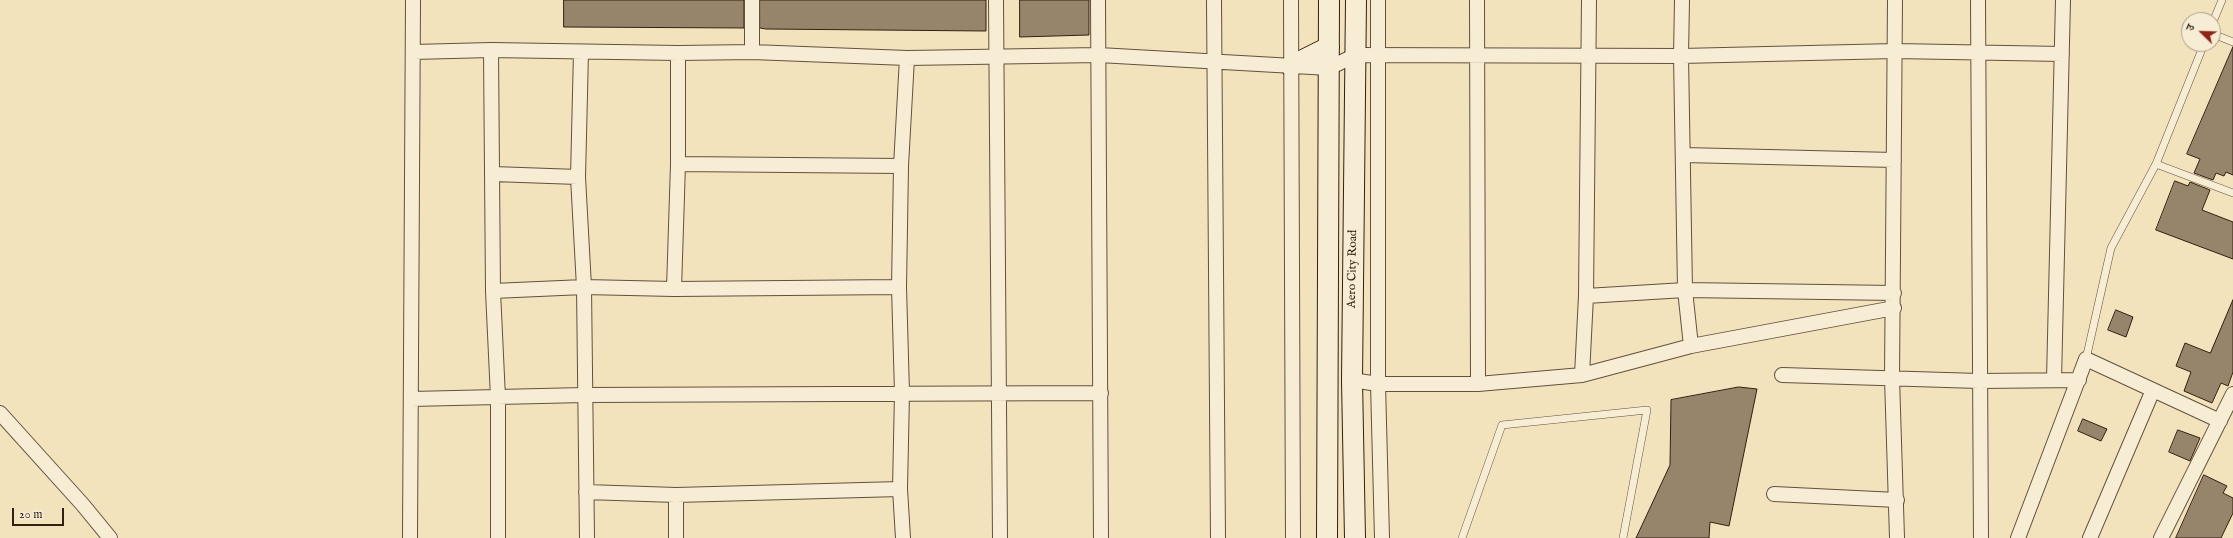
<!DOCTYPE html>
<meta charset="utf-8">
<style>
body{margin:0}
#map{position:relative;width:2233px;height:538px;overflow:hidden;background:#f2e3bd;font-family:"IM FELL English","Noto Serif Devanagari",serif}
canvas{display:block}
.north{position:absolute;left:2181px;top:12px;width:40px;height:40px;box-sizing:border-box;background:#f7edd4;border:1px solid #a99b87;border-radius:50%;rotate:293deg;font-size:11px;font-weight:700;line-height:16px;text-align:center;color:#331f13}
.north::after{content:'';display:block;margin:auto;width:14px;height:18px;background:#8f2418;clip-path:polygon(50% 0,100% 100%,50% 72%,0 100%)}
.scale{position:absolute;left:12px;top:508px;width:52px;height:18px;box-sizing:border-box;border:2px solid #331f13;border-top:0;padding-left:5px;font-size:12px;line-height:14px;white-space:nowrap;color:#331f13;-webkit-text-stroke:3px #f7edd4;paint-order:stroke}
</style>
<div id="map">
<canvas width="2233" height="538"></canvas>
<div class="north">उ</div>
<div class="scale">20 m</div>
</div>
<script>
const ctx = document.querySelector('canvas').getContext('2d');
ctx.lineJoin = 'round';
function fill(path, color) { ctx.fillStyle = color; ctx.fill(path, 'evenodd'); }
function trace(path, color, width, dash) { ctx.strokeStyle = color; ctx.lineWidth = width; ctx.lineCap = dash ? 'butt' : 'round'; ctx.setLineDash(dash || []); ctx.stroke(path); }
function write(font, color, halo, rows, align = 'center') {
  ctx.font = font + ' "IM FELL English",serif'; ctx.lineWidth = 3; ctx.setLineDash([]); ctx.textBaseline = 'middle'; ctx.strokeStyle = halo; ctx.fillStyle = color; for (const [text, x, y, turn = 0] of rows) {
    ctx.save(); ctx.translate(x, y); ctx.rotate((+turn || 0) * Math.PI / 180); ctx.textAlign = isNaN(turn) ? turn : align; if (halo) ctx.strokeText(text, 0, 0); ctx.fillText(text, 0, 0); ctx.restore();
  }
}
const building = new Path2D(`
 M564,0h180v28l-180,-1z
 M760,0h226v31l-220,-2 -6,-1z
 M1020,0h69v35l-69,2z
 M2233,47v128l-7,-3 -2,4 -8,-3 -3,7 -19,-7 6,-14 -13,-5z
 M2175,181l13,5 2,-4 20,8 -8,20 31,12v37l-77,-29z
 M2233,300v72l-5,14 -7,-3 -9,20 -28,-12 7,-19 -15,-6 9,-23 25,10z
 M2116,310l17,7 -7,20 -18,-7z
 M1739,387l18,2 -28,137 -19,-4 -1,16h-73l34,-73 1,-65z
 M2083,419l24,10 -6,12 -23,-10z
 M2178,430l22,8 -10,23 -21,-9z
 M2204,475l23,11 -4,7 10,5v15l-12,25h-45z`);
fill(building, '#96856b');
trace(building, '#331f13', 1);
const lane = new Path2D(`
 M2213,22l9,-22
 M2213,34l20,8
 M2156,164l77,29
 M2086,359l25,-111 45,-84 48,-120
 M1462,538l40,-113 145,-15 -24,128`);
const street = new Path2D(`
 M996,0l4,538
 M1098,0l3,538
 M1214,0l4,538
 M1291,0l2,538
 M1378,0v384l4,154
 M1477,0l1,384
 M1682,0l-1,56 4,234 6,56
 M1895,0l-3,378 5,160
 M1978,0l3,538
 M491,50l2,241 5,107v140
 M413,52l78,-2 187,3 74,-1 155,6 192,-3 230,13 27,-13 325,1 214,-5 167,3
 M581,52l-3,125 6,110 3,251
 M752,52v-52
 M1684,155l210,5
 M678,164l223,2
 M493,174l85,3
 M674,289l4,-125v-111
 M493,291l91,-4 90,2 225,-2
 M1586,296l99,-6 209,3
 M1582,375l4,-79 3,-296
 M1782,375l197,6 100,-1
 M1352,380l26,4h100l104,-9 109,-29 203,-38
 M2054,380l9,-380
 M411,399l173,-4 517,-2
 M0,413l83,92 27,33
 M586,492l90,3 224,-6
 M1774,494l123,6
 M676,495v43
 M410,538l3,-538
 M903,538l-3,-49 2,-96 -3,-106 2,-121 6,-108
 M2018,538l68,-179 134,62
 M2090,538l63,-148
 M2161,538l72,-144`);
const secondary = new Path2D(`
 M1291,66l38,-19
 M1327,538l2,-538
 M1355,538l-3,-158 4,-380`);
trace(lane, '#63503e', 8);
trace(street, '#63503e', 16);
trace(secondary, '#331f13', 22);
trace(lane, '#f7edd4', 7);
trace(street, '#f7edd4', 14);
trace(secondary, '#f7edd4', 20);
write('12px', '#331f13', '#f7edd4', [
 ["Aero City Road",1353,269,-89]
]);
</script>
